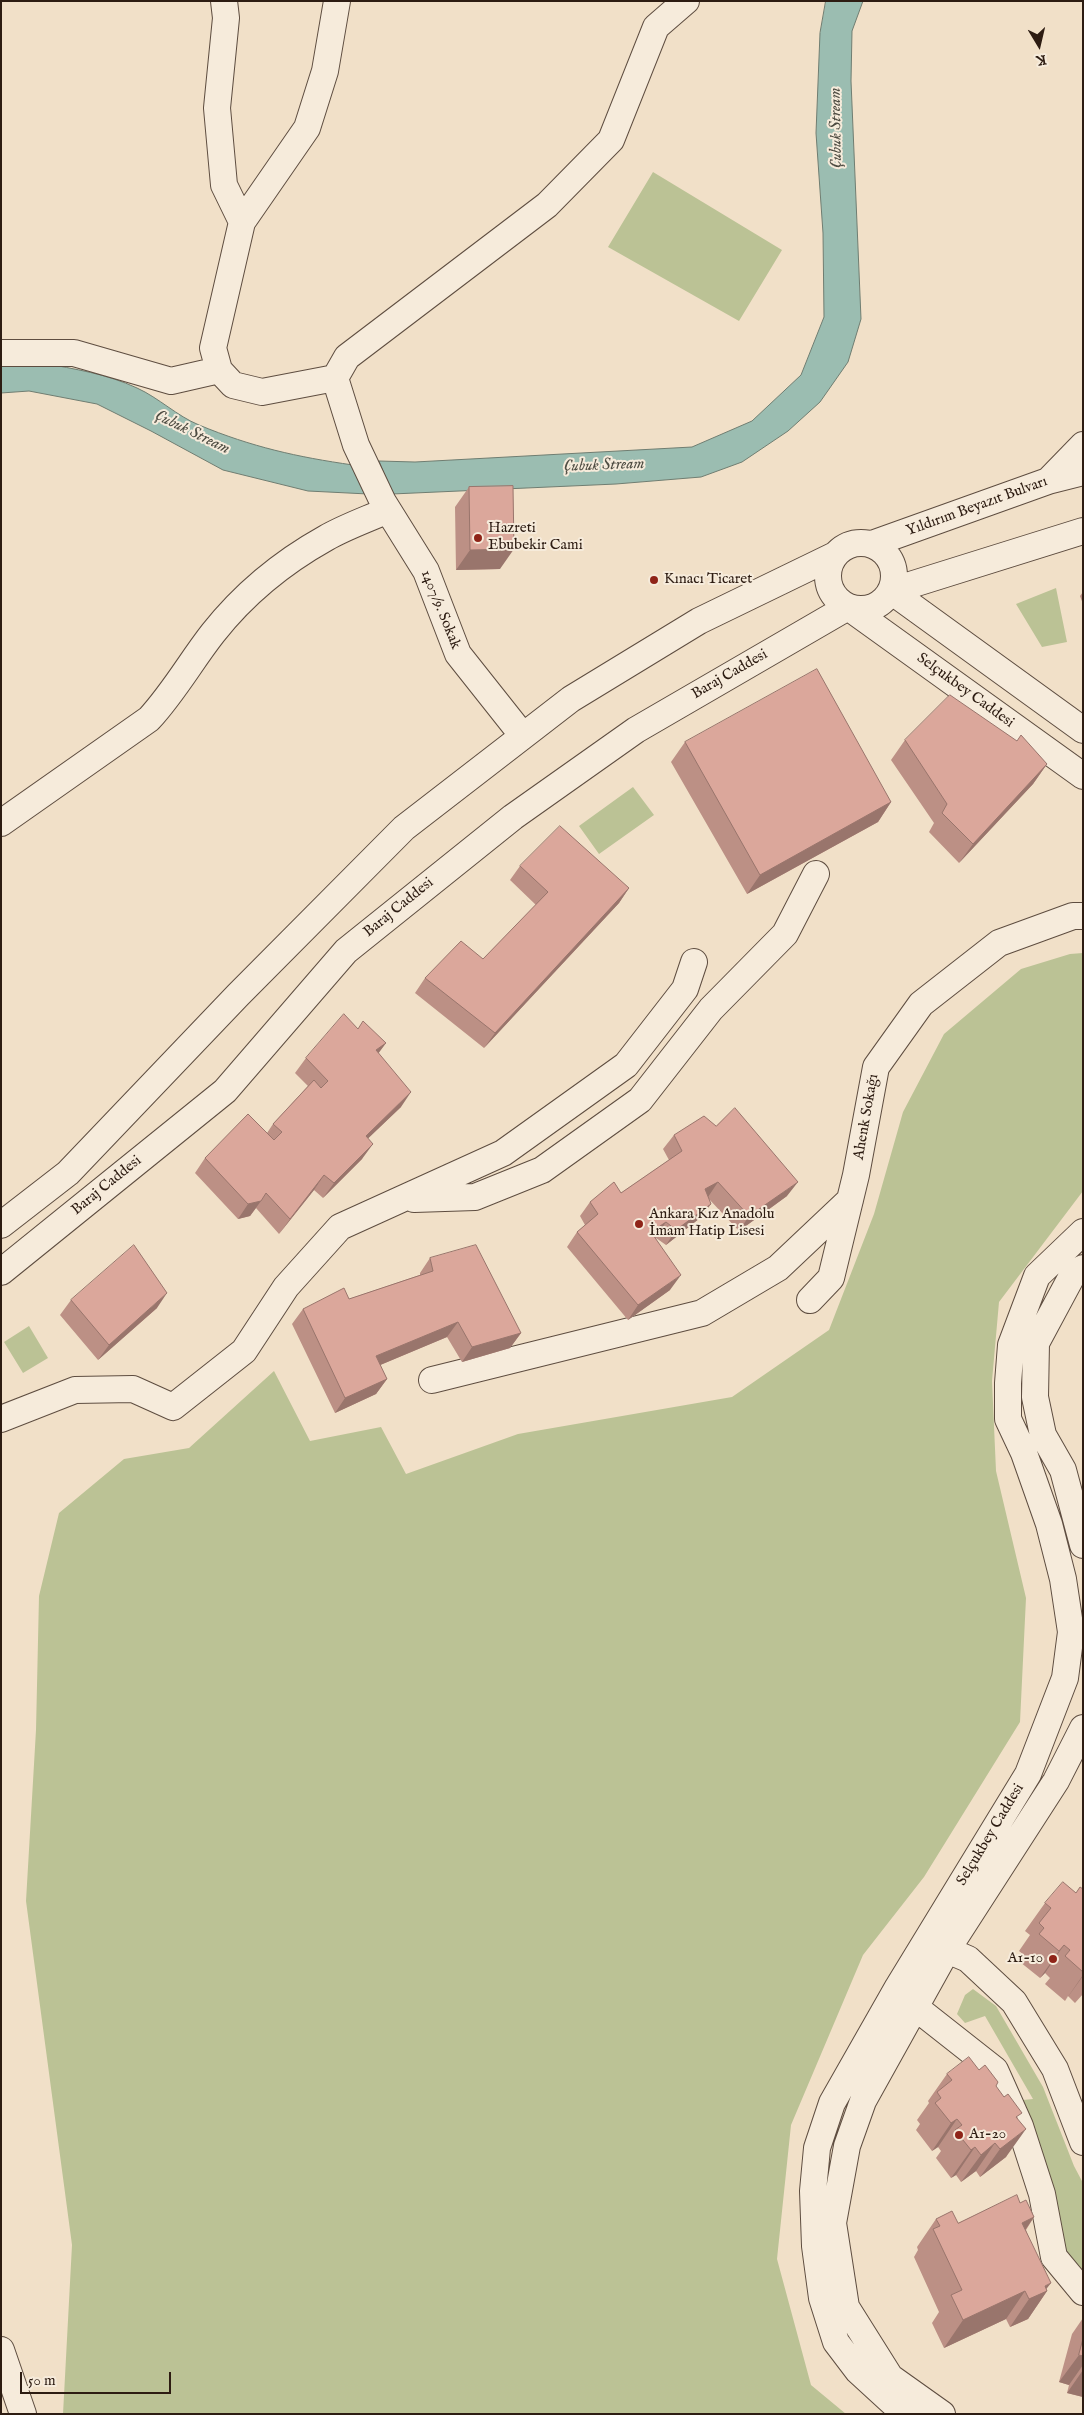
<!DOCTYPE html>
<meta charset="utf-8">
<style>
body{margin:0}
#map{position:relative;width:1084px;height:2415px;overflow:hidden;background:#f1e0c8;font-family:"IM FELL English",serif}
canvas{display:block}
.frame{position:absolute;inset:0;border:2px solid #2d1c12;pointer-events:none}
.north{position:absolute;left:1014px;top:20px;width:50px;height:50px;-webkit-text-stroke:4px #f6ebdb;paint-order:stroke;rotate:171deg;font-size:14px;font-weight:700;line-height:20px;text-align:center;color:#2d1c12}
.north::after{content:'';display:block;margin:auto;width:18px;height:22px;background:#2d1c12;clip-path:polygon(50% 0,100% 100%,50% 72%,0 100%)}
.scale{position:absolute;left:20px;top:2372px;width:151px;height:22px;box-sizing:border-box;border:2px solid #2d1c12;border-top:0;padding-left:6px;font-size:15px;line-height:18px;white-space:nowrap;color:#2d1c12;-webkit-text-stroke:4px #f6ebdb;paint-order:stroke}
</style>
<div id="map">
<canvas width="1084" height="2415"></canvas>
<div class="frame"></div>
<div class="north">K</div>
<div class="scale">50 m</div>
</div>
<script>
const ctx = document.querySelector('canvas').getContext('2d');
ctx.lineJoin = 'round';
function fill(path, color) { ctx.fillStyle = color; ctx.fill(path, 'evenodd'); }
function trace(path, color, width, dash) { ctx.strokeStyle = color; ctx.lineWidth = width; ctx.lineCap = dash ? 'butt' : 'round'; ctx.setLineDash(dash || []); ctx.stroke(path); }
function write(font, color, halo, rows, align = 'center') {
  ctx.font = font + ' "IM FELL English",serif'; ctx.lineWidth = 4; ctx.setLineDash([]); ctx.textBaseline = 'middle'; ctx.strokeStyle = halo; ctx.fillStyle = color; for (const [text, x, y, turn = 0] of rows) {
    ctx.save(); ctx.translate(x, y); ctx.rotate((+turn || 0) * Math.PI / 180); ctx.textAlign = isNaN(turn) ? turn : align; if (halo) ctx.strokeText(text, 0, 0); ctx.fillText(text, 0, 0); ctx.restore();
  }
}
fill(new Path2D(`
 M653,172l129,78 -43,71 -131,-74z
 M1056,588l11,54 -25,5 -26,-43z
 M633,787l21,28 -55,39 -20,-28z
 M1083,953v238l-84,111 -7,79 4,90 30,127 -6,124 -96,155 -61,78 -72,170 -14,134 34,126 35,29h-783l9,-169 -46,-344 10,-171 3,-134 20,-83 65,-54 65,-11 85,-77 36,70 71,-14 25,47 112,-40 214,-37 97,-67 45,-116 29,-102 41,-78 77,-65 49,-15z
 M29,1326l19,32 -25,15 -19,-31z
 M973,1989l23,17 47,81 31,79 9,17v109l-27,-33 -43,-158 20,-2 -48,-83 -20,7 -8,-9 8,-19z`), '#bbc295');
const water = new Path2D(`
 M826,1h37l-11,30 -1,50 10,238 -13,43 -28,40 -32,29 -46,31 -41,15 -85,7 -224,10 -13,-33 36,1 277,-15 60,-26 49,-46 23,-58 -1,-84 -7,-100 4,-100z
 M42,363c33,6 65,11 95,25 22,10 40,28 62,37 53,22 98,32 154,40l15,29 -60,-3 -85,-21 -72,-39 -54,-27 -68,-13 -28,2v-28z`);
fill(water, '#9bbdb1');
trace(water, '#6f7d71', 1);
const minor = new Path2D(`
 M224,1l2,17 -9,90 7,77 18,37
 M1,353h73l97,28 48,-11
 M335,378l-73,14 -29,-7 -14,-15 -6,-22 29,-126 65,-94 18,-57 12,-70
 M1048,481l35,-36
 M828 576a33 33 0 1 1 66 0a33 33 0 1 1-66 0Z
 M872,544l176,-63 35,-9
 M891,591l192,139
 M891,591l192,-60
 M523,736l-65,-82 -32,-83 -43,-69 -27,-57 -21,-67 12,-21 200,-152 64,-65 45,-113 30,-26
 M1,823l148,-104c25,-27 42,-58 64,-86 30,-38 70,-71 113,-95 19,-11 42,-19 62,-28
 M414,1199l61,-2 67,-27 98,-70 71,-91 74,-75 31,-60
 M1,1225l67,-52 170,-178 166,-167 167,-129 128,-78 136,-66
 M1083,1268l-11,8 -36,67 -1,54 8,38 20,35 20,75
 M1,1272l224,-181 121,-140 167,-134 123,-87 212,-123 235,169
 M810,1300l21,-22 25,-103 20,-108 45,-63 78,-61 74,-27h10
 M432,1380l270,-67 76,-45 72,-68
 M1,1419l74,-29 58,-1 40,18 71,-56 42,-64 54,-60 163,-74 123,-88 59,-76 9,-27
 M947,1950l21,9 46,43 41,67 28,73
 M915,2007l80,63 25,56 22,68 12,63 29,35
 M1,2350l22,64
 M905,2414l-47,-43 -22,-29 -14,-44 -7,-52 -2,-55 4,-43 15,-45 66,-116 130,-213 37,-96 6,-46 -8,-53 -14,-55 -25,-71 -16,-34v-36l3,-38 26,-69 46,-44
 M942,2414l-52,-37 -44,-70 -13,-84 14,-77 16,-45 84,-151 109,-169 27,-53`);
trace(minor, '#5e4d40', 28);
trace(minor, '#f6ebdb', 26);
fill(new Path2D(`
 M469,487l31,82 -44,1 -1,-63z
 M1083,592v12l-3,-8z
 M905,740l142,24 -14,20 -74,79 -30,-31 5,-9 -43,-63z
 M685,742l206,60 -13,20 -131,72 -76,-132z
 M520,866l109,22 -10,15 -135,145 -69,-55 10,-15 58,-19 53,-54 -26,-25z
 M358,1028l28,15 -8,10 23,54 -33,31 -6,21 -39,39 -9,-8 -35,44 -23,-26 -6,8 -12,3 -43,-46 10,-15 62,-25 6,-9 35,-38 -13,-13 11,-15z
 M674,1135l113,61 -48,35 -31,-33 3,6 -11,14 -34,27 -10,-7 14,52 -42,30 -61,-73 10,-15 8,-7 -5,-9 10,-14 31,-9 48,-33 -6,-11z
 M430,1258l91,75 -11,15 -48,14 -15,-25 -67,28 7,14 -11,15 -41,19 -43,-89 11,-15 46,-10 71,-24v-2z
 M71,1300l86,8 -59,52 -38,-45z
 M1083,1889v105l-8,9 -7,-7 -3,5 -20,-17 5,-6 -5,-5 -5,5 -20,-16 4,-7 -5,-4 11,-16 -5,-4 20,-28 31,-10z
 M979,2070l39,48 -12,39 -26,20 -4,-6 -15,11 -5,-7 -5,3 -15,-20 5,-7 -3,-4 -6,4 -16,-21 4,-6 -3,-4 12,-17 -1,-2 19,-27z
 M1020,2203l14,14 -8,13 21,61 -19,28 -18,8 -4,-8 -62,29 -12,-25 7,-11 -25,-55 4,-7 -1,-3 19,-28 22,4z
 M1083,2318v79l-16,-4 2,-8 -10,-3 13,-48z`), '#bc9085');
fill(new Path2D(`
 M514,549l-14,20 -44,1 14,-20z
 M1047,764l-14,20 -74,79 14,-19z
 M891,802l-13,20 -131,72 13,-19z
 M629,888l-10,15 -135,145 11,-15z
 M386,1043l-11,15 1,-8z
 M411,1092l-10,15 -46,44 11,-15z
 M373,1144l-11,15 -39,39 11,-15z
 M324,1175l-10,15 -35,44 11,-15z
 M718,1182l-10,15 -3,-8z
 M798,1182l-11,14 -48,35 10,-15z
 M261,1201l-11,15 -12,3 10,-15z
 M711,1204l-11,14 -34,27 10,-15z
 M666,1222l-10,15 -15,9 10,-14z
 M681,1275l-11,15 -42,30 10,-15z
 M167,1293l-10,15 -59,52 11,-15z
 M458,1322l-11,15 -81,34 10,-15z
 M521,1333l-11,15 -48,14 10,-15z
 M387,1379l-11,15 -41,19 10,-15z
 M1064,1945l-19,28 -5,5 19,-27z
 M1083,1975v1l-18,25z
 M957,2119l-19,28 -6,4 19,-28z
 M1026,2129l-20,28 -26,20 20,-28z
 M995,2143l-19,28 -15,11 20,-27z
 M975,2147l-19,28 -5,3 20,-28z
 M1034,2217l-19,28 7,-22z
 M1051,2283l-7,9 3,-1 -19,28 -18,8 19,-28 16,-13z
 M1025,2291l-19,28 -62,29 19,-28z
 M1079,2355l4,1v9l-14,20 -10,-3z
 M1083,2370v27l-16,-4z`), '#99756c');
const building = new Path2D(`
 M513,486l1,63 -44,1 -1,-63z
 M817,669l74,133 -131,73 -75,-133z
 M950,695l67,46 4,-6 26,29 -74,80 -31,-31 5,-9 -42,-64z
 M560,826l69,62 -134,145 -70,-55 36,-37 22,18 65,-67 -28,-26z
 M344,1014l14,15 5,-8 23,22 -10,7 35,42 -45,44 7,8 -39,39 -10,-8 -34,44 -24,-26 -5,8 -13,3 -43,-46 43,-44 26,26 8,-8 -9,-8 41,-44 7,8 7,-7 -22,-23z
 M735,1108l63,74 -49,34 -31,-34 -13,7 6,15 -35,26 -10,-8 -15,10 30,43 -43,30 -61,-73 21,-18 -8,-12 24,-20 7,11 61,-42 -8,-16 30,-19 12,10z
 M134,1245l33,48 -58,52 -38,-45z
 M476,1245l45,88 -49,14 -14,-25 -82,34 11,23 -42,19 -42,-89 41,-21 5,11 84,-28 -3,-13z
 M1063,1882l13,11 4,-6 3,2v83l-18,-16 5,-6 -6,-5 -5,6 -20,-17 5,-6 -5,-5 12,-15 -6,-5z
 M969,2057l10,13 6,-5 13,17 -2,4 8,11 4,-3 14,19 -6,4 10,12 -26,20 -5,-6 -14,12 -6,-8 -4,3 -16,-20 7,-5 -5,-6 -6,4 -16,-20 6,-5 -4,-6 15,-12 -5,-6z
 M1017,2195l3,8 6,-3 8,17 -12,6 29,60 -6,3 2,5 -18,8 -4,-8 -62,29 -12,-25 11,-5 -29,-61 7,-3 -4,-7 16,-8 6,12z
 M1083,2339v17l-4,-1z`);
fill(building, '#dba79b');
trace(building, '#99756c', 1);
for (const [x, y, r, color] of [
 [478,538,5,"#8f2418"],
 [654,580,5,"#8f2418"],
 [639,1224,5,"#8f2418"],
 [1053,1959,5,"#8f2418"],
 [959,2135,5,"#8f2418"]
]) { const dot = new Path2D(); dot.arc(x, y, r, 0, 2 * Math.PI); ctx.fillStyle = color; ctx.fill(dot); trace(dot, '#f6ebdb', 2); }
write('15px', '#2d1c12', '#f6ebdb', [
 ["Yıldırım Beyazıt Bulvarı",977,507,-20],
 ["1407/9. Sokak",440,610,68],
 ["Baraj Caddesi",730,675,-30],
 ["Selçukbey Caddesi",965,691,36],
 ["Baraj Caddesi",399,908,-39],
 ["Ahenk Sokağı",867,1117,-80],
 ["Baraj Caddesi",107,1186,-39],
 ["Selçukbey Caddesi",991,1835,-59]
]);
write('15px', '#2d1c12', '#f6ebdb', [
 ["Hazreti",488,529],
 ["Ebubekir Cami",488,546],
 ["Kınacı Ticaret",664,580],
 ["Ankara Kız Anadolu",649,1215],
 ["İmam Hatip Lisesi",649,1232],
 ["A1-10",1043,1959,"right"],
 ["A1-20",969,2135]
], 'left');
write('italic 16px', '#4e4c42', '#f6ebdb', [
 ["Çubuk Stream",837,128,-91],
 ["Çubuk Stream",192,433,26],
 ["Çubuk Stream",604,466,-2]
]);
</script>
